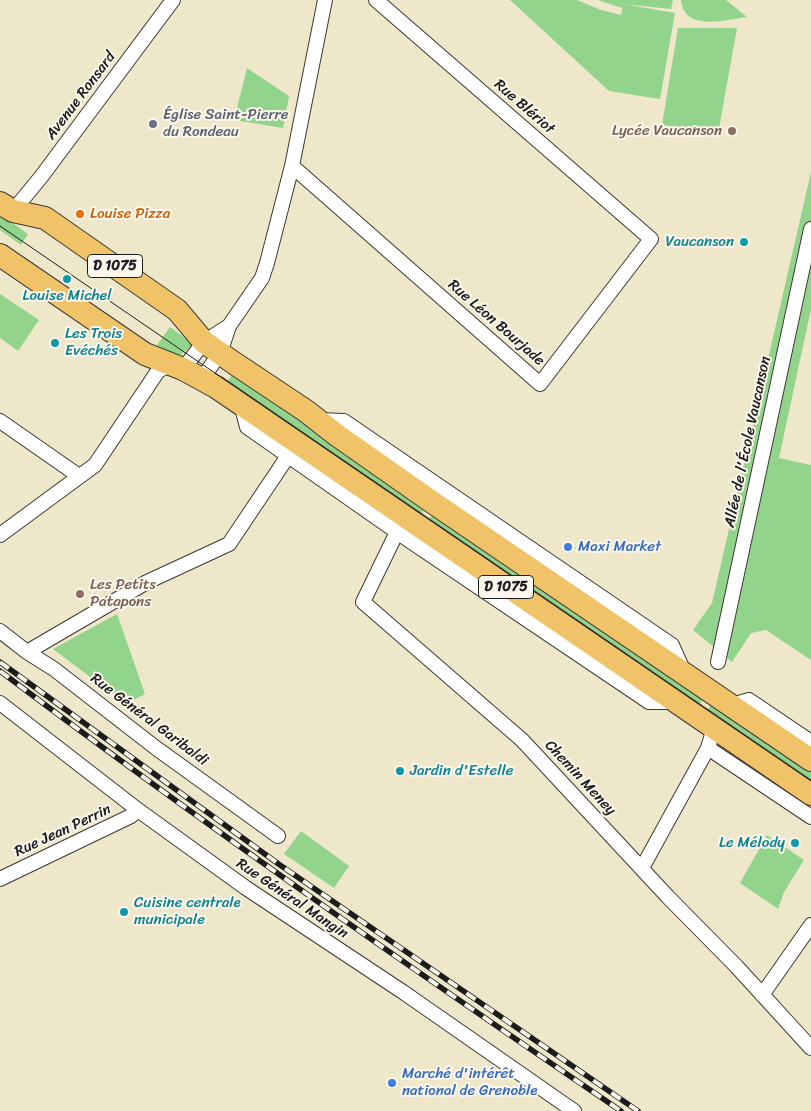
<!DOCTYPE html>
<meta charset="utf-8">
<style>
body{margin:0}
canvas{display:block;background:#eee7ca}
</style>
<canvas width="811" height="1111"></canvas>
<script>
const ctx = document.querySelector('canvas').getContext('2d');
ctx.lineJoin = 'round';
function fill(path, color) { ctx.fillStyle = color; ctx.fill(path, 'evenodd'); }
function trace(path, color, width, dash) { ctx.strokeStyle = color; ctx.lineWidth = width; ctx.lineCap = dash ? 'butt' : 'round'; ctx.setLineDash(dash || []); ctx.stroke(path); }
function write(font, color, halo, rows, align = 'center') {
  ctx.font = font + ' Sriracha,sans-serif'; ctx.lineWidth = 4; ctx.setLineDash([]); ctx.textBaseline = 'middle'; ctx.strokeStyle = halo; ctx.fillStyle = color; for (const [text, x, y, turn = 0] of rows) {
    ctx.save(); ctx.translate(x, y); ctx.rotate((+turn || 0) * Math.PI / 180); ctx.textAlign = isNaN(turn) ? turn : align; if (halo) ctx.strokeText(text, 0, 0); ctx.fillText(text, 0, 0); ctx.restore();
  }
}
fill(new Path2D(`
 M510,0h67l24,10 20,5 2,-11 -1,4 -24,-8h75l-2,9 -48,-5 52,9 -15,86 -51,-8z
 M681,0h45l21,17c-21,3 -63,15 -66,-17z
 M678,28h59l-19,106 -56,-9z
 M247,68l42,28 -6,32 -49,-8z
 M811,172v137l-32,149 32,7v195l-45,-30 -15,3 -19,29 -39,-32 19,-27z
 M0,214l28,20 -7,11 -21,-15z
 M0,294l39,26 -21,31 -18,-13z
 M170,327l22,16v2l-13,11 -7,-1 -15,-10z
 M233,374l194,132 -8,11 -194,-133z
 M435,511l270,185 -7,11 -271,-185z
 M117,614l28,80 -19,10 -73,-55z
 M713,702l98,67v16l-106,-72z
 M301,831l48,35 -15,22 -50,-34z
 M767,835l37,25 -20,32 -6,17 -38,-26z`), '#92d48c');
const street = new Path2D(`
 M292,166l248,218 111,-145 -275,-239
 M13,211l28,-34 132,-177
 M183,369l21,-27 25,-16
 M202,379l18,-26 9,-27 33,-48 5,-15 25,-97 33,-166
 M241,404l6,23 163,114 239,161h27
 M320,420l24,1 328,224 12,27
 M0,421l79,55
 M397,532l-34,70 159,138 146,157 69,70 74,81
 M0,535l95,-70 63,-94 11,-6
 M0,631l27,21 27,17 102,79 122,88
 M27,652l120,-70 82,-38 59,-88
 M718,662l93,-433
 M0,703l138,107 108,78 157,104 171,119
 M732,705l17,-5 62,42
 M708,748l103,69
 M642,868l66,-120 6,-20
 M0,879l131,-63 7,-6
 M762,995l49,-70`);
const primary = new Path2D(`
 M0,203l13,8 32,7 132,92 27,32 30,21 72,48 32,25 97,68 376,256
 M0,255l145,99 38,15 33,18 595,407`);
trace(street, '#3c3a36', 16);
trace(primary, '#3c3a36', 24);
trace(street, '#fff', 14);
trace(primary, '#f0c369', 22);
trace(new Path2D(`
 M0,226l811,555`), '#1c1c1c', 1);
const rail = new Path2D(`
 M0,662l280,203 358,246
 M0,671c203,153 411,297 621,440`);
trace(rail, '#1c1c1c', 5.5);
trace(rail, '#fbf7ec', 4, [11]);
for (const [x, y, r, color] of [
 [153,124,5,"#6b7280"],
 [732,131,5,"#8d6e63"],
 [80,214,5,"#e8710a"],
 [744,242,5,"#0f9aa8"],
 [67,279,5,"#0f9aa8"],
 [55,343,5,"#0f9aa8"],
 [568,547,5,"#3f7fe0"],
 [80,594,5,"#8d6e63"],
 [400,771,5,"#0f9aa8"],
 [795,843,5,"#0f9aa8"],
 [124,912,5,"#0f9aa8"],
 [392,1083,5,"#3f7fe0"]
]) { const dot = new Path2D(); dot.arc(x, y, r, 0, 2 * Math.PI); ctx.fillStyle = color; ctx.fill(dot); trace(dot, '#fbf7ec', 2); }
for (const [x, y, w] of [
 [115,266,55],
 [506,587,55]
]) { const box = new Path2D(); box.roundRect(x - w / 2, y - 11.5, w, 23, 4); ctx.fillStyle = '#fbf7ec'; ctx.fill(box); trace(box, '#1c1c1c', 1); }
write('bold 14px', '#1c1c1c', null, [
 ["D 1075",115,266],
 ["D 1075",506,587]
]);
write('15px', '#1c1c1c', '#fbf7ec', [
 ["Avenue Ronsard",81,96,-53],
 ["Rue Blériot",524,107,41],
 ["Rue Léon Bourjade",496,323,41],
 ["Allée de l'École Vaucanson",748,442,-78],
 ["Rue Général Garibaldi",149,720,37],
 ["Chemin Meney",580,778,47],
 ["Rue Jean Perrin",63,831,-25],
 ["Rue Général Mangin",292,899,34]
]);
write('15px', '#5b616d', '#fbf7ec', [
 ["Église Saint-Pierre",163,115],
 ["du Rondeau",163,132]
], 'left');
write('15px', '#785e54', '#fbf7ec', [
 ["Lycée Vaucanson",722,131],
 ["Les Petits",90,585,"left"],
 ["Patapons",90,602,"left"]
], 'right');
write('15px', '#c56008', '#fbf7ec', [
 ["Louise Pizza",90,214]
], 'left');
write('15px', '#0d838f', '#fbf7ec', [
 ["Vaucanson",734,242,"right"],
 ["Louise Michel",67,296,"center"],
 ["Les Trois",65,334],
 ["Evéchés",65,351],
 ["Jardin d'Estelle",410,771],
 ["Le Mélody",785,843,"right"],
 ["Cuisine centrale",134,903],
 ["municipale",134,920]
], 'left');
write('15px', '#366cbe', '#fbf7ec', [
 ["Maxi Market",578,547],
 ["Marché d'intérêt",402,1074],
 ["national de Grenoble",402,1091]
], 'left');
</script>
